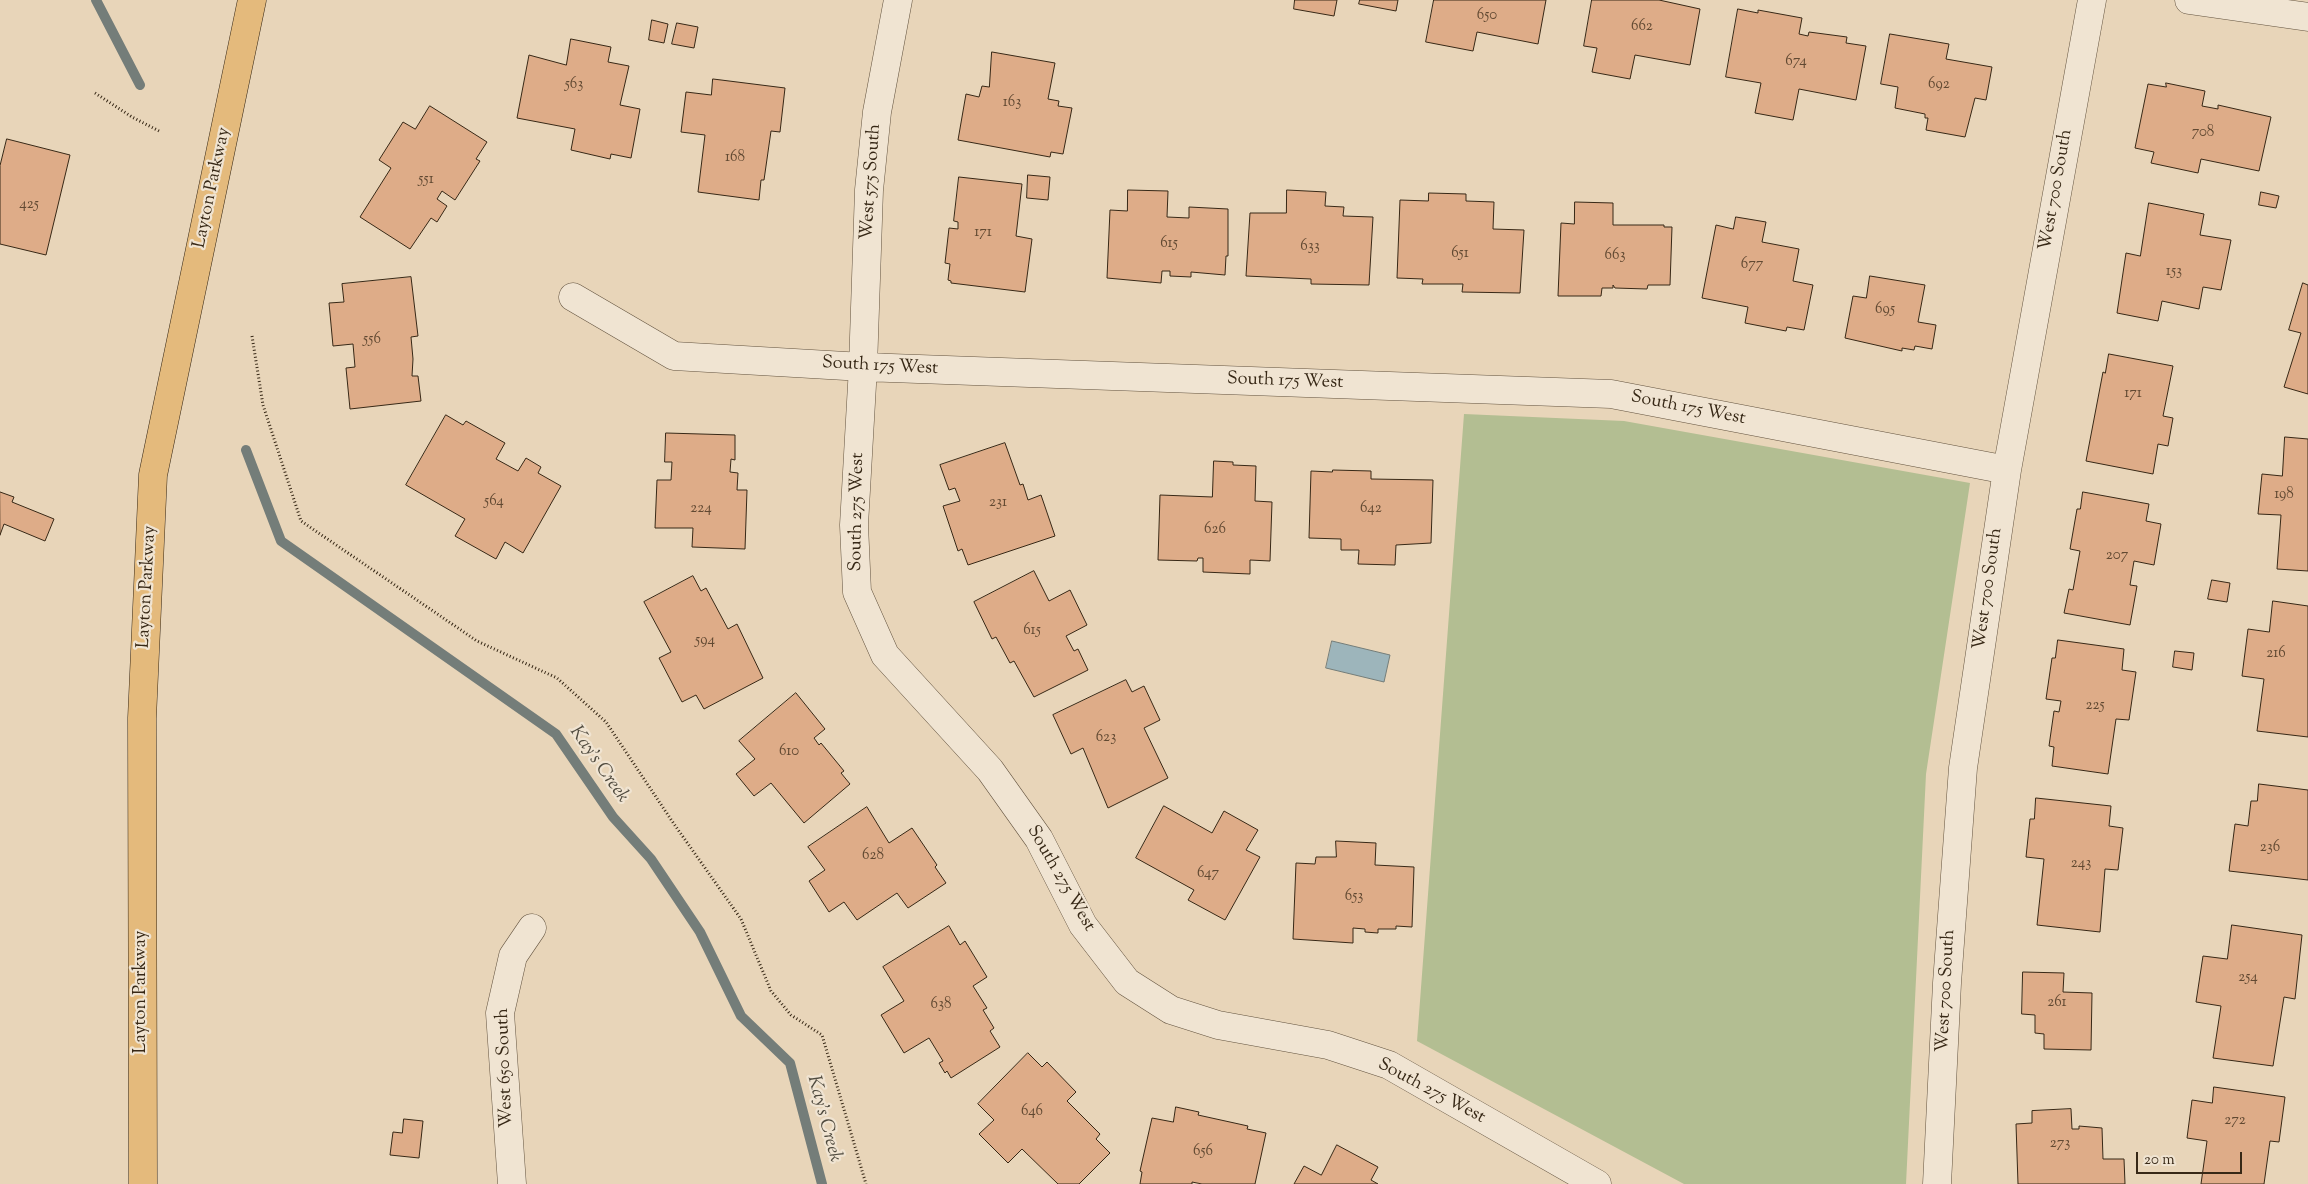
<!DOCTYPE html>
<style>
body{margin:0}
#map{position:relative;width:2308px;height:1184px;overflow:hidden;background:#e8d5b9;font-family:"Sorts Mill Goudy",serif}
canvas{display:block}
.scale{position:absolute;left:2136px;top:1152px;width:106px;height:22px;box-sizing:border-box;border:2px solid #372816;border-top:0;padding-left:6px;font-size:15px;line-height:18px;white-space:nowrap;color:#372816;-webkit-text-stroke:4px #f0e4d2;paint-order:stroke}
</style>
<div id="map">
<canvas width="2308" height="1184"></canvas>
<div class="scale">20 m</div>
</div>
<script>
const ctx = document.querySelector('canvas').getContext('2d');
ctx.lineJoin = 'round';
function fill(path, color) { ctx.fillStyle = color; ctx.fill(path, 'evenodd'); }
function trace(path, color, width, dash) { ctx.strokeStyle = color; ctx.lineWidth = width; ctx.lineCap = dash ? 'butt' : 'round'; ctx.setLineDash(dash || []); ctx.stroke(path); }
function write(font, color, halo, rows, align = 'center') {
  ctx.font = font + ' "Sorts Mill Goudy",serif'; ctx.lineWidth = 4.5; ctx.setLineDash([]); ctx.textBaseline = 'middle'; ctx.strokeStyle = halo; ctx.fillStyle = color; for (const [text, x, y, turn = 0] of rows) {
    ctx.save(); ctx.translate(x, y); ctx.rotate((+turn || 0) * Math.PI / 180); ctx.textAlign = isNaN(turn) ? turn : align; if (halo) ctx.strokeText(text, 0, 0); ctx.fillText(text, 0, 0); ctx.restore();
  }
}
fill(new Path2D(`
 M1464,414l160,7 346,62 -44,291 -20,410h-222l-267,-143z`), '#b3be92');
const water = new Path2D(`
 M1332,641l58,14 -6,27 -58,-14z`);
fill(water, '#9db5bb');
trace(water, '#747d79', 1);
trace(new Path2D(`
 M96,0l44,85
 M246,450l35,91 275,193 57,83 38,42 49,73 41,84 49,47 32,121`), '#747d79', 10);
const building = new Path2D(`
 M1295,0h42l-3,16 -40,-7z
 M1360,0h38l-2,11 -37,-7z
 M1434,0h112l-8,44 -61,-12 -4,19 -47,-9z
 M1592,0h67l41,9 -10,56 -55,-10 -5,24 -38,-7 5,-24 -13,-2z
 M1738,9l20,4v-3l44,8 -3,16 9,2 1,-4 38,5 -1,6 20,3 -10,54 -57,-11 -6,31 -38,-7 6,-30 -35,-6z
 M652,20l16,4 -4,19 -15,-3z
 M677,23l21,4 -4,21 -22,-4z
 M1890,34l59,10 -3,15 46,8 -6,33 -11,-2 -10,39 -39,-7 2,-12h-3v-4l-30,-6 3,-21 -17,-3z
 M571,39l40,8 -3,15 21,4 -9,39 20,4 -9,49 -20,-4 -1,5 -39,-9 4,-21 -58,-11 12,-63 37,10z
 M992,52l63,11 -7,36 11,2 -1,5 14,2 -9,46 -12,-2 -1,5 -92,-17 8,-46 13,3 3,-11 7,1z
 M713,79l72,9 -5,44 -9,-1 -7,49h-3l-2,20 -61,-8 7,-57 -24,-3 5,-40 25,3z
 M2166,83l39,8 -3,15 16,3v-4l53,12 -12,54 -58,-12 -3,14 -47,-10 3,-11 -19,-4 13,-64 18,3z
 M430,106l57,36 -11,17 4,2 -25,39 -13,-9 -5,8 10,7 -10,16 -6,-4 -21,31 -50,-32 31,-49 -12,-8 24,-38 12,7z
 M7,139l63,16 -24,100 -46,-11v-78z
 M1028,175l22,2 -2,23 -21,-2z
 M959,177l63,7 -6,52 16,3 -7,53 -74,-9v-2l-3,-1 2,-16 -5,-1 4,-35 9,1v-7l-4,-1z
 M1128,190l40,1 -1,26 22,1v-11l39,2v47h-2l-1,19 -34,-3v5l-21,-1v-5h-8l-1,12 -54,-5 3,-68 17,1z
 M1287,190l39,2 -1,14 19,1 -1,9 30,1 -4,68 -58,-1v-5l-65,-3 4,-63h36z
 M2261,192l18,4 -3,12 -17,-3z
 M1429,193l37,1v7l28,1 -1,27 31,1 -4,63 -58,-1 1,-8h-41l1,-5 -26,-1 3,-78 28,1z
 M1575,202l38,1v22h51v2h8l-2,58h-22l-1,4 -32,-1 -2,-3v3h-11l-1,8h-43l3,-73 13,1z
 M2149,203l55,11 -4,21 31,5 -10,50 -18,-3 -4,22 -37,-8 -4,20 -41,-8 9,-60 14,3z
 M1736,217l30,5 -4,20 37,7 -6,32 20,4 -9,45 -17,-3 -1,4 -41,-8 3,-16 -46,-9 14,-73 17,4z
 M1870,276l55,9 -7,37 18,3 -4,24 -17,-3 -1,4 -12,-2v3l-57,-13 8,-42 13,2z
 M411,277l7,59 -7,1 2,22 -1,17h6l3,25 -71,8 -4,-41 9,-1 -2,-23 -20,2 -4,-43 15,-1 -2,-18z
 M2303,283l5,2v109l-24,-7 17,-54 -12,-3z
 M2109,354l64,12 -10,50 10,2 -5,28 -10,-2 -5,30 -67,-13 17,-89 2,1z
 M446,415l17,10 3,-4 39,22 -9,16 22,12 8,-13 15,9 -3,6 23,13 -38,67 -18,-11 -9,17 -41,-23 10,-17 -59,-34z
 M666,433l69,2v25l-4,-1 -1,13 8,1 -1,17h10l-2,59 -53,-2 1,-19h-38l2,-48h14l1,-18h-7z
 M2285,437l23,2v132l-31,-2 4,-54 -23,-1 4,-40 20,2z
 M1005,443l15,42 3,-1 5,16 13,-5 14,41 -87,29 -6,-16 -4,2 -15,-45 17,-5 -5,-13 -6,2 -9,-25z
 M1214,461l19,1v3l23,1 -1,35 17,1 -2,59 -20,-1v14l-47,-2v-14h-5l-1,3 -39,-1 2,-65 52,2z
 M1333,470l38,1v8l62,1 -2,63 -35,2 -1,20 -37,-1 1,-14h-18v-11l-32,-1 2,-67 21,1z
 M0,492l14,5 -2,5 42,17 -9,22 -41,-17 -4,11z
 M2083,492l66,12 -3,17 15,3 -7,41 -20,-4 -4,24 7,1 -7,39 -66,-12 5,-24 4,1 7,-39 -10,-2 7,-40h3z
 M1034,571l15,30 21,-11 17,35 -21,11 8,15 4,-2 10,21 -54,27 -20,-36 -4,2 -14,-26 -4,2 -18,-37z
 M693,576l8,15 5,-3 22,41 9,-5 26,54 -59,31 -8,-14 -14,7 -23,-44 12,-6 -27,-50z
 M2212,580l18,3 -3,19 -19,-3z
 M2273,601l35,5v131l-51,-6 7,-52 -22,-3 6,-47 21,3z
 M2058,640l66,9 -2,21 14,2 -7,48 -13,-1 -8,55 -56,-8 2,-19 -5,-1 5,-35 5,1 2,-11 -15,-2 6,-41h3z
 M2175,651l19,2 -2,17 -19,-3z
 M1126,680l6,12 12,-6 16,34 -16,8 24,50 -60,30 -25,-60 -12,6 -18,-39z
 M796,693l29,36 -11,9 5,7 2,-2 23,28 -3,2 9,11 -46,39 -33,-40 -17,13 -18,-22 19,-15 -16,-18z
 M2259,784l49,6v90l-79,-9 6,-47 13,2 3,-25h6z
 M2036,798l75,8 -2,20 14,2 -5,42 -13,-1 -5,63 -63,-7 7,-66 -18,-2 4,-38h4z
 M1164,806l48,27 12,-22 34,19 -12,20 14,7 -35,63 -37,-20 6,-10 -58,-32z
 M867,807l22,36 23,-15 25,37 -2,2 11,16 -38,25 -11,-15 -40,27 -13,-18 -15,10 -20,-31 16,-11 -17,-23z
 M1336,841l40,2 -1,22 39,2 -2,60 -16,-1v3h-18v4l-13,-1v-3l-12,-1v15l-60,-4 3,-76 19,1 1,-7h20z
 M2232,925l70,10 -7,64 -11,-2 -11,69 -60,-8 8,-52 -25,-4 7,-46 24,3z
 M949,926l11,19 5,-4 22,36 -14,9 14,22 -4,2 11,18 -4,3 10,16 -49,31 -4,-7 -2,2 -6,-10 4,-2 -14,-23 -25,15 -23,-38 23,-14 -21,-34z
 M2023,972l41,1 -1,19 29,1 -1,57 -47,-1v-15l-9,-1v-18l-13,-1z
 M1028,1053l14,14 5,-5 29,30 -9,9 33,33 -4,5 14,14 -31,31h-21l-36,-35 -14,14 -29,-29 15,-14 -16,-16z
 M2214,1087l71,10 -6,45 -9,-1 -6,43h-63l6,-43 -20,-3 5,-38 20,3z
 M1176,1107l23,5 -1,3 50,11 -1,3 19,4 -11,51h-53l-10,-2v2h-52l2,-12 -2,-1 12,-53 21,4z
 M2071,1109l1,20h7v-3l23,2 1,31h21l1,25h-107l-2,-60 16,-1v-12z
 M404,1119l19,2 -4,37 -29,-3 3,-23 9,1z
 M1337,1145l41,22 -7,13 7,4h-84l10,-18 17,9z`);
fill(building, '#deac88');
trace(building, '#372816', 1);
const minor = new Path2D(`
 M898,0l-21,112 -8,78 -6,177 -9,158 3,67 28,63 105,115 49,69 44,86 44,57 44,28 47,15 110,20 61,20 208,119
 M2189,0l119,17
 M573,297l101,59 189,11 748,27 396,76
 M512,1184l-12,-171 13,-57 19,-28
 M1937,1184l10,-201 16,-215 44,-298 85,-470`);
const major = new Path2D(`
 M143,1184l-1,-466 11,-243 99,-475`);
trace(minor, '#63533f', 29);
trace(major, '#372816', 29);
trace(new Path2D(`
 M95,93l37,24 27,14
 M252,336l11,69 38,116 176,120 80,37 49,44 68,102 67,95 30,72 20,24 31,20 44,149`), '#372816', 3, [1, 2.5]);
trace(minor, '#f0e4d2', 28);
trace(major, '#e4ba7c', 28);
write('15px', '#614932', null, [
 ["650",1487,16],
 ["662",1642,27],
 ["674",1796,62],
 ["563",574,85],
 ["692",1939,85],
 ["163",1012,103],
 ["708",2203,133],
 ["168",735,158],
 ["551",426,180],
 ["425",29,205],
 ["171",983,233],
 ["615",1169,244],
 ["633",1310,247],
 ["651",1460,254],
 ["663",1615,256],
 ["677",1752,265],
 ["153",2174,272],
 ["695",1885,310],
 ["556",372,340],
 ["171",2133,394],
 ["198",2284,495],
 ["564",494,502],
 ["231",998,503],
 ["224",701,509],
 ["642",1371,509],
 ["626",1215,530],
 ["207",2117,556],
 ["615",1032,631],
 ["594",705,641],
 ["216",2276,654],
 ["225",2095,706],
 ["623",1106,738],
 ["610",789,752],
 ["236",2270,848],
 ["628",873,856],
 ["243",2081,864],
 ["647",1208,874],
 ["653",1354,897],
 ["254",2248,978],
 ["261",2057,1003],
 ["638",941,1005],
 ["646",1032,1112],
 ["272",2235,1121],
 ["273",2060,1144],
 ["656",1203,1152]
]);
write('18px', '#372816', '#f0e4d2', [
 ["West 575 South",872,182,-86],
 ["Layton Parkway",213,188,-78],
 ["West 700 South",2057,190,-80],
 ["South 175 West",880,367,3],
 ["South 175 West",1285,382,2],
 ["South 175 West",1688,409,11],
 ["South 275 West",858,512,-89],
 ["Layton Parkway",148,587,-87],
 ["West 700 South",1989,589,-82],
 ["South 275 West",1060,879,60],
 ["West 700 South",1947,991,-87],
 ["Layton Parkway",142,992,-90],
 ["West 650 South",506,1068,-92],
 ["South 275 West",1431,1092,28]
]);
write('italic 19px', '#504b3f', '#f0e4d2', [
 ["Kay's Creek",598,765,55],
 ["Kay's Creek",823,1119,75]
]);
</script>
